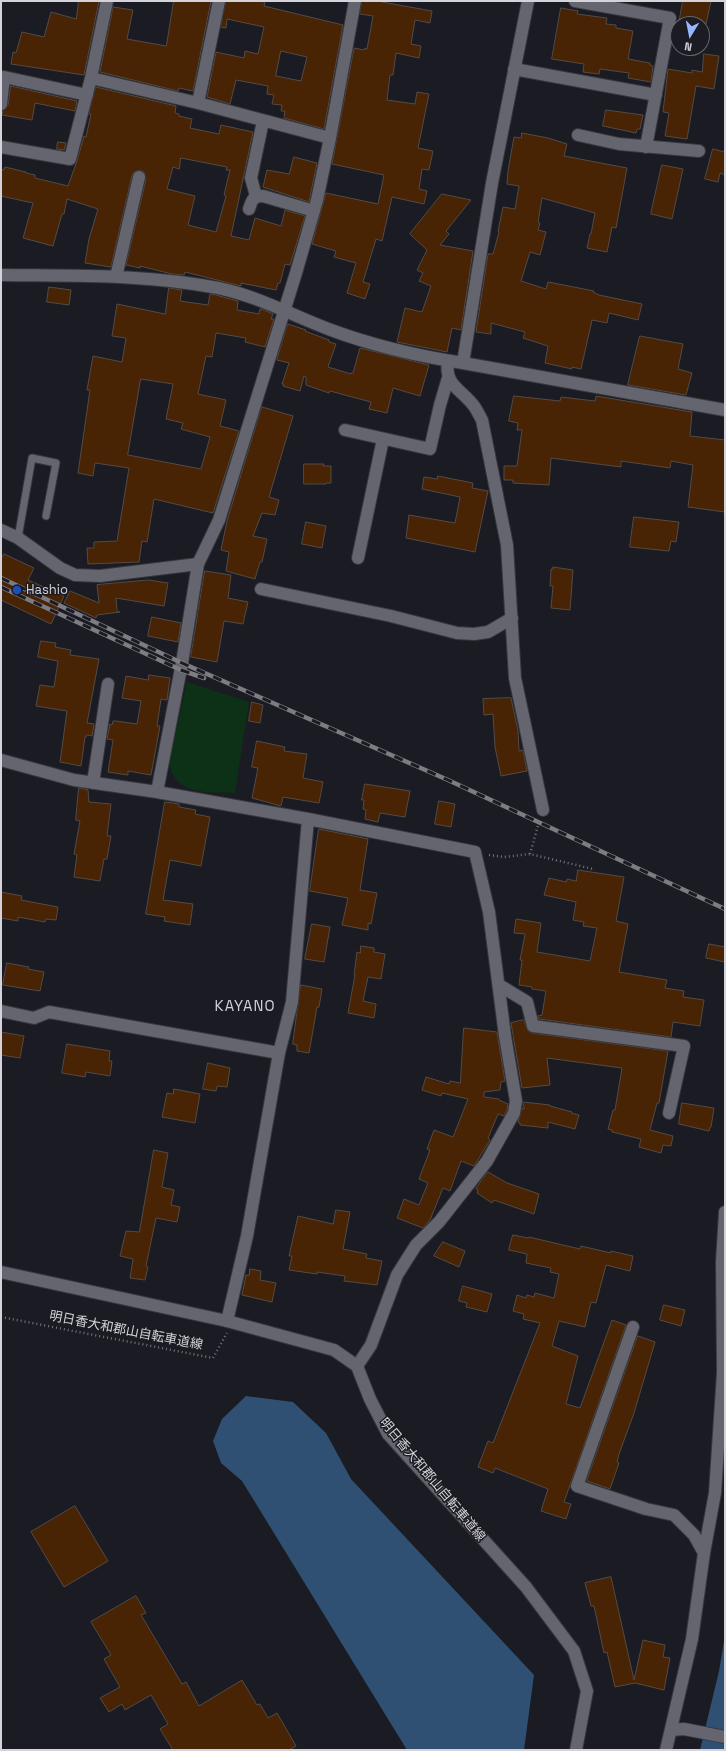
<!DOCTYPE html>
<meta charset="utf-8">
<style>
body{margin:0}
#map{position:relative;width:726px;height:1751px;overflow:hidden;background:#1b1b23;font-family:"Space Grotesk",sans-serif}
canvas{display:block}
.frame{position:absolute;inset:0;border:2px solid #d4d3d9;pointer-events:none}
.north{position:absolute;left:670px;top:16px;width:40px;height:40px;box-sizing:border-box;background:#1b1b23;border:1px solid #65656c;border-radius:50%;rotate:190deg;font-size:11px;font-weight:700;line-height:16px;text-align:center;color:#d4d3d9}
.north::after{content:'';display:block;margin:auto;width:14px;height:18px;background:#97b6fd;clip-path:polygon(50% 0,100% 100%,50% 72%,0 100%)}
</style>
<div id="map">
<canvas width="726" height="1751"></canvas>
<div class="frame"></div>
<div class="north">N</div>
</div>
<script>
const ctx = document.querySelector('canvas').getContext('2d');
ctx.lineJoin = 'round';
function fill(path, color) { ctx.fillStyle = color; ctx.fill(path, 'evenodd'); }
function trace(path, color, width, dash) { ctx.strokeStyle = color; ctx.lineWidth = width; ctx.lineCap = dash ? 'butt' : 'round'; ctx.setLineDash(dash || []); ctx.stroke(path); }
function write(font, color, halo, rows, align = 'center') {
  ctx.font = font + ' "Space Grotesk","Noto Sans JP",sans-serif'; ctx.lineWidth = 3; ctx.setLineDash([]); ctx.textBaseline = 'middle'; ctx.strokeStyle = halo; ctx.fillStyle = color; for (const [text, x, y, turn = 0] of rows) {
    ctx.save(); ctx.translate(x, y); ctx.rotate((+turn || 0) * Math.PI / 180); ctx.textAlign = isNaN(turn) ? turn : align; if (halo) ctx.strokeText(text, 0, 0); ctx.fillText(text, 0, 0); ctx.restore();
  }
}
fill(new Path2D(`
 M187,682l62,20 -14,91c-27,-1 -62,3 -66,-32z`), '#0d3117');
fill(new Path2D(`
 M246,1396l47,6 33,31 25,46 183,196 -10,75h-117l-165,-269 -21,-18 -8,-22 9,-22z
 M725,1635l-1,115h-24l19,-79z`), '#2f5072');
const building = new Path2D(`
 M79,1h20l-15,74 -73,-11 2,-12 3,1 6,-21 22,5 7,-25 25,7z
 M174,1h37l-18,90 -14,-3 -1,3 -78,-19 13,-65 20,3 -6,29 39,7z
 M226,1h39l-1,5 79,19 -19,104 -40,-11 1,-7h-4l1,-6 -10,-1 2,-9 -7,-1 1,-8 -32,-6 -6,24 -23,-7 9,-45 28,6 1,-7 13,3 6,-27 -37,-8 -1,9 -5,-1zM281,51l26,6 -6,24 -25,-5z
 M362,1h20v1l50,9 -2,12 -15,-3 -4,24 10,2 -2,12 -23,-5 -3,22h-3l-3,25 28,4 2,-12 12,2 -11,54 15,3 -4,19 -7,-1 -3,20 8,2 -3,13 -32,-7 -10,44 -6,-2 -13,43 7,2 -5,15 -18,-6 9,-30 -22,-6 2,-6 -24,-7 14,-51 52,11 6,-29 -52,-11 22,-116 10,2 1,-2 2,1 6,-33 -13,-2z
 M683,1h28l-5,23h-27z
 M561,8l17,3 -1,3 30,4 -1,6 10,1v3l17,3 -5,28 22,4v2l3,1 -2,16 -23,-4 1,-5 -29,-4 -1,5 -16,-2 1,-8 -32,-5z
 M704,54l15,2 -5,33 -18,-3 -9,53 -22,-3 4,-23 -6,-1 5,-43 24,4v-3l10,2z
 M11,86l66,15 -2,10 -40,-8 -3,17 -30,-5 1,-4 5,-6z
 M96,87l80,19 -1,7 4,1v2l13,3 -2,9 29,6 2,-9 32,7 -22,104 18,4 6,-22 26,8 4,-16 20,6 -15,49 -5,-1 -5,19h-2l-2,7 -35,-7v3l-56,-14 -1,3 -12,-1 -32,-8v2l-14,-3 20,-86 -2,-7 -4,-2 -6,2 -2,3 -21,92 -26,-4 4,-24 9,-30 -31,-10 -3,15h-2l-9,32 -30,-8 10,-35 -32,-7v-27l3,1 1,-3 21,5v1l9,2v3l33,8 9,-25 7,-25 2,1 5,-23h-2zM181,158l46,9 -1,3h4l-6,25 2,1 -10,36 -28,-7 7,-29 -28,-7 6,-22 6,2z
 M606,110l37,5 -3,14h-3l-1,4 -33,-7z
 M522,133l26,5 19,6 -3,12 63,12 -11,60 -4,-1 -5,25 -20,-4 3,-14h1l4,-21 -53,-15 -4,24 2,1 -2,7 8,2 -6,23 -10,-3 -9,29 25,8 2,-7 46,9 -1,1 6,3 43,9 -4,16 -29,-7 -2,10 -15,-3 -11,49 -9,-2v2l-27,-6 3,-17 -25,-8 2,-6 -34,-9v11l-15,-2 12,-78h5l6,-22 -1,-1 5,-24 12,2 4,-23 -12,-2 1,-13 6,-34 7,1z
 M58,142l8,1 -2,7 -7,-1z
 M713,149l12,3v23l-5,-2 -2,9 -13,-3z
 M294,157l23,6 -8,39 -46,-15 4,-17 22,4z
 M662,165l21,4 -11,50 -21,-5z
 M442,194l29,6 -25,31 3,3 -9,11 33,6 -12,79 -9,-2 -5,24 -50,-10 8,-34 17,4 9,-26 -12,-5 4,-8 -6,-3 10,-20 -17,-16z
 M49,287l22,3 -2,15 -22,-3z
 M169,288l13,2 -2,11 28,4 2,-11 6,1 22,6 -1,9 22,4 1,-5 4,1 9,4 -2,5h3l-9,28 -20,-5 1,-4 -30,-5 -4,24 -6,-1 -8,38 28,6 -6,26 19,5 -26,82 -59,-14 -7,43 -5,-1 -3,21 -51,2 -1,-16h7v-6l23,-1 12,-73 -34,-5 -2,13 -15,-3 12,-83h-3l6,-34 29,6 4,-24 -14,-2 5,-32 48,10zM141,379l32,5 -7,35 17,4 -2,6 29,8 -9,32 -73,-14z
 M288,324l18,6 -1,1 24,9v2l7,2 -8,23 23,7v-1h2l7,-25 69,17 -9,31 -27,-8 -6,25 -18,-4 2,-7 -41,-11 -1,2 -23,-8v-8l-2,-1 -4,15 -17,-5 1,-2h-2l7,-21 -12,-3z
 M640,336l43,8 -5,25 14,4 -6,22 -58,-10z
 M514,396l46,5 1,-4 34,4 1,-5 96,16 -2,24 35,4v72l-37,-5 5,-42 -22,-4 -1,7 -49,-7v6l-70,-9 -2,27 -36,-2v-3h-9v-14h13l5,-36h-5l1,-7 -9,-2z
 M262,407l31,9 -24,81 10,3 -4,15 -13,-2 -9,23 14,3 -5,23h-2l-5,17 -29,-8 3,-19 -8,-2 6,-29z
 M304,464h20l-1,2h8v17h-5v1h-22z
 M438,476l35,7 -1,5 16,3 -13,61 -69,-14 3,-23 46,8 5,-26 -38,-8 2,-12 13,2z
 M634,517l45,5 -3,20 -5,-1 -2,10 -39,-4z
 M306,522l20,4 -4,22 -20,-4z
 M4,554l30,14 -6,12 36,16 -13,28 -50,-24v-40z
 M553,567l20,3 -3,40 -19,-2 2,-22h-3l1,-17h2z
 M205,571l26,4 -3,23 20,4 -5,22 -19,-3 -7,41 -26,-5z
 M149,580l19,3 -4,23 -48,-8 1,13 3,1 -23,3 -1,3 -32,-15 6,-12 29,12 -2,-18z
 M152,617l29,6 -3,19 -30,-6z
 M41,641l15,2 -1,4 16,3 -1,5 29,4 -12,64 7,1 -2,12 -5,-1 -1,2h-1l-4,29 -21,-4 7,-51 -31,-5 4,-21 14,2 4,-26 -20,-4z
 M149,675l21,3 -3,22 -6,-1 -4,27h3l-9,49 -23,-4v4l-20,-3 5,-32 -6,-1 3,-15 2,1 1,-4h3l21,3 4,-23 -19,-3 4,-22 22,4z
 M511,698l7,33 1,20 4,-1 4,21 -26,5 -6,-29 -2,-33 -9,1 -1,-16z
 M252,702l11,3 -3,18 -11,-2z
 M257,741l28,6 -1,4 23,3 -4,24 20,4 -4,21 -36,-6 -2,9 -29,-8 6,-30 -6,-1z
 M365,784l45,7 -5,26 -25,-4 -2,9 -13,-3 1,-9 -3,-1 1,-9h-2z
 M79,788l9,2 1,12 22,2 -4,32h4l-4,23h-3l-4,22 -26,-4 3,-22 -3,-1 6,-33 -4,-1z
 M439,801l16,3 -4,23 -16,-3z
 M165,802l14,2v3l17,3 -1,4 15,3 -9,49 -31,-6 -7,40 30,4 -3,21 -26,-4 1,-4 -19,-3z
 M319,829l49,10 -8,51 17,3 -6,31 -3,-1v7l-26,-5 6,-27 -38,-7z
 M578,870l46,7 -8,44 12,3 -9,48 48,8 -2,8 19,3 -1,6 21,3 -4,26 -27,-4 -2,15 -132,-18 -1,-3 4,-1 4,-24 -14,-2v-2l-13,-2 3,-25h-2l5,-26 -11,-1 2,-14 25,4 -4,29 53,9 7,-33 -14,-2 1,-4 -11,-2 3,-18 -32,-7 5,-17 17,4 1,-3 9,2z
 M1,892l21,4 -1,4 37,7 -2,13 -10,-1 -1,3 -27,-5v4l-17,-3z
 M312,924l18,3 -6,35 -19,-3z
 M709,944l16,3v15l-19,-4z
 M361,946l13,2v4l11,2 -4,25 -13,-2 -5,24 13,3 -2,14 -26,-5 7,-38h-1l3,-23 3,1z
 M7,963l22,4 -1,2 16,3 -4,19 -37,-6z
 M301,985l21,4 -3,18h-2l-8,46 -12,-2v-6l-4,-1z
 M524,1020l4,11 4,2 136,18 -9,52h-2l-7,27 23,6 -2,10 -8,-1 -2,8 -22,-6 2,-8 -29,-7v-2l-4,-1 5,-19h2l7,-42 -75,-10 3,27 -28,3 -11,-65z
 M464,1028l33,4 8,49 -4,1 -1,8 -16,2v5l15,2v1l9,4 -1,6 -3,6 -6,-2 -10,24 2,2 -16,26 -13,-5 -11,30 -7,-3 -13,32 -7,8 -26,-10 7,-19 15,6 9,-22 -9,-4 11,-29 -3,-1 7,-19 19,7 15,-38 -26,-6 -1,3 -19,-6 4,-13 23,7 1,-3 10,2z
 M1,1032l23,4 -4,22 -19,-3z
 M67,1044l43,7 -1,10h3l-2,15 -24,-4 -1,5 -23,-4z
 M208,1063l22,5 -3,19 -10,-1 -1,5 -13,-2z
 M174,1089l26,5 -5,29 -33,-6 5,-24 6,1z
 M523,1102l27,3v1l22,6 -1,1 8,2 -4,14 -27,-7v6l-28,-3v-2l-2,-1 4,-14 2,1z
 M682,1103l32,5 -3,19h-1l-1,4 -30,-7z
 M154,1150l14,3 -6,34 12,3 -3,15 9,2 -3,15 -21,-4 -10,48 2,1 -3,13 -15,-2 3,-19 -13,-3 6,-25 13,1z
 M488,1172l19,11 32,11 -5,20 -40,-14 -2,3 -15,-10 1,-3 -2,-1z
 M336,1210l14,2 -7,37 24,5 -1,4 16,3 -5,24 -33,-4 1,-5 -28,-4v2l-28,-4 3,-14h-3l9,-40 35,8z
 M513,1235l15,3 1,-1 51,12 1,-3 30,7v-2l22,5 -3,15 -24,-6 -10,38 -5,-1 -6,25 -26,-6 -7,25 26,10 -12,48 14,4 32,-88 14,5 -62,177 7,2 -5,15 -25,-8 7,-22 -53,-21 -2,5 -15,-6 10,-26 5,2 47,-120 -17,-4 1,-5 -11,-3 4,-16 9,3 1,-3 7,2 1,-4 19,5 5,-24 -9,-2 1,-4 -25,-5 1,-9 -18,-4z
 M443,1242l22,9 -6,16 -25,-11z
 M250,1269l11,2 -1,9 16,3 -4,19 -30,-7 4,-20h3z
 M463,1286l29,8 -5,18 -21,-5 1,-4 -8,-2z
 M664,1305l21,5 -4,16 -21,-6z
 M638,1336l17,6 -21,71 -15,41 -2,8 2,1 -9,26 -23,-8z
 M75,1506l33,55 -44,26 -33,-55z
 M611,1577l23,103 9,-40 22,5 -2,12 7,1 -6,32 -29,-7 -20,4 -8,-35 -3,1 -10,-47h-3l-6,-23z
 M136,1596l10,17 -5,2 41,69 4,-2 13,24 43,-26 15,25 3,-1 8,14 9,-5 19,33 -7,4h-116l-13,-21 8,-5 -17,-29 -26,15 -3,-6 -13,8 -9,-14 20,-11 -16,-28 7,-4 -20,-33z`);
fill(building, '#482304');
trace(building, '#544b45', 1);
const lane = new Path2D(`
 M18,538l14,-80 24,5 -10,53`);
const street = new Path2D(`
 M575,1l95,17 -24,129
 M514,69l142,26
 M91,78l107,25 132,35
 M198,103l21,-102
 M1,104l3,-27 83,18
 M578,135l41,9 80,7
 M1,147l69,12 21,-81 16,-77
 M256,196l-5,-18 12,-57
 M249,209c3,-9 4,-13 14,-13l51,15
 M1,275c72,1 146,-1 217,13 40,8 75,28 113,42 43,16 87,26 132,33l29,-180 36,-182
 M116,277l23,-100
 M448,361c-4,24 13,28 26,45 3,4 5,9 8,14l25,125 8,133 28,132
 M463,363l262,47
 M345,430l85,19 10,-44 8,-27
 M1,530l17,8 42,30 15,7 25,1 98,-12
 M358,558l25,-119
 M261,589l130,27 66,17 17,1 14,-2 24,-14
 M1,760l73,20 83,12 151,27 167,33 14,60 16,124 11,65 -2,12 -27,48 -48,61 -23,23 -19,30 -26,70 -14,21
 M93,783l15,-99
 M157,792l25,-129 16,-99 21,-44 77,-247 21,-73 13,-62 25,-137
 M499,985l28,17 6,24 151,20 -15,67
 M1,1011l33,7 15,-6 230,41
 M227,1321l20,-85 32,-183 13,-51 16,-183
 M633,1327l-56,159 69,23 28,6 20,20 10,18 -12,86 -26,111
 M704,1553l11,-60 8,-120 -1,-111 3,-50
 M671,1730l13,-1 41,8`);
const secondary = new Path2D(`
 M1,1272l226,49 107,29 23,16 13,33 18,35 138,153 48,64 13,40 -11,59`);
trace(lane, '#37373d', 9);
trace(street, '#37373d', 14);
trace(secondary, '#37373d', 14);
trace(new Path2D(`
 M530,854l9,-32
 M489,855l15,2 26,-3 63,15
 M1,1317l212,41 14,-25`), '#76757c', 2.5, [1, 3]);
trace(lane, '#65656f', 7);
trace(street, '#65656f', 12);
trace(secondary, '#65656f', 12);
const rail = new Path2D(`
 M1,578l181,85 266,117 277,129
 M1,587l180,83 23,8`);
trace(rail, '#7d7c83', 4.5);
trace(rail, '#1b1b23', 3, [9]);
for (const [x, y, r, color] of [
 [17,590,5,"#1a4fb4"]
]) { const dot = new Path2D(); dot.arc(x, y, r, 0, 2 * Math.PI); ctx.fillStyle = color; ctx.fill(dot); trace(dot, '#1b1b23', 1.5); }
write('13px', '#d4d3d9', '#1b1b23', [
 ["Hashio",26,590]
], 'left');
write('13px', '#d4d3d9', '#1b1b23', [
 ["明日香大和郡山自転車道線",126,1331,11],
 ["明日香大和郡山自転車道線",432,1480,50]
]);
ctx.letterSpacing = '1px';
write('15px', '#d0cfdb', '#1b1b23', [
 ["KAYANO",245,1007]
]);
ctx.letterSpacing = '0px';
</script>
